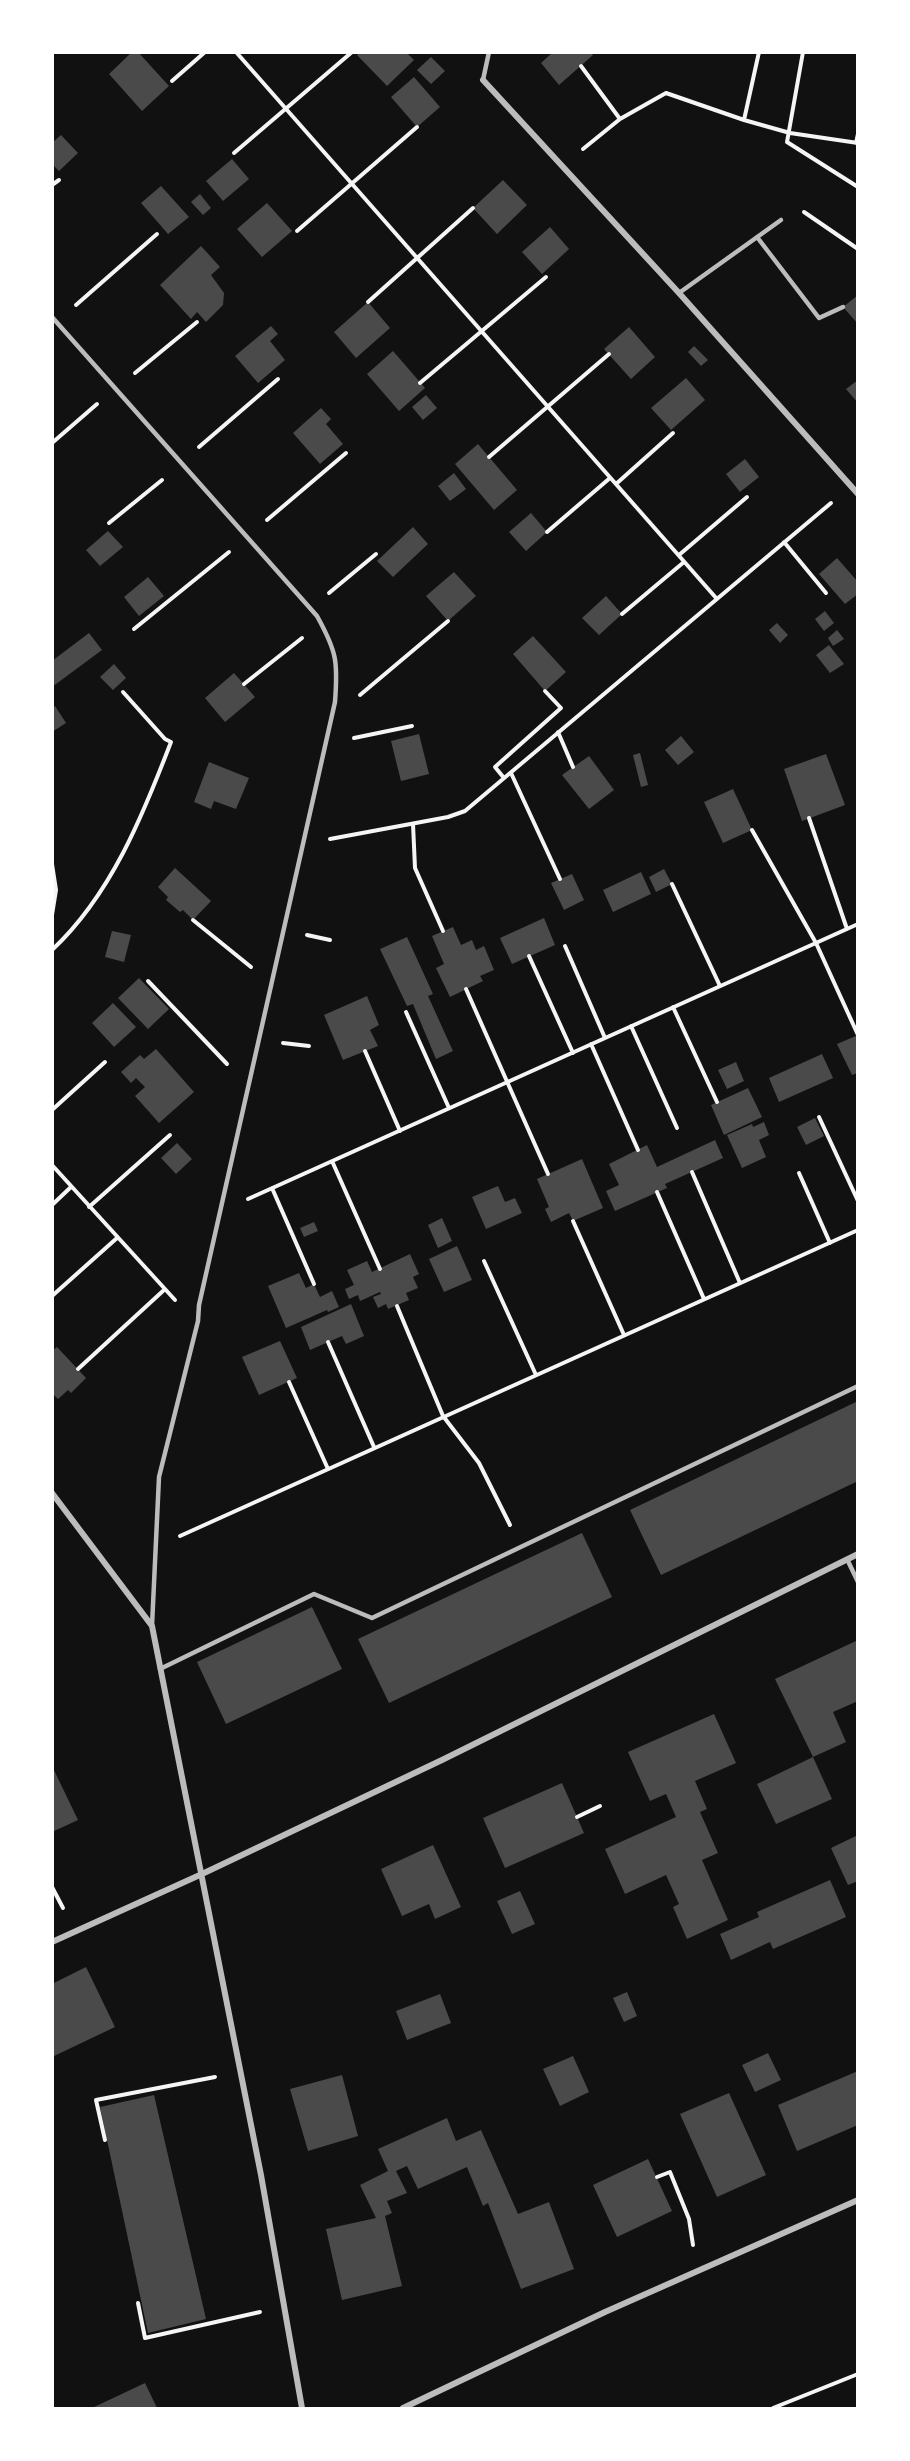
<!DOCTYPE html>
<style>
body{margin:0}
#map{position:relative;width:910px;height:2461px;overflow:hidden;background:#111;font-family:Lato,sans-serif}
canvas{display:block}
.frame{position:absolute;inset:0;border:54px solid #fff;pointer-events:none}
</style>
<div id="map">
<canvas width="910" height="2461"></canvas>
<div class="frame"></div>
</div>
<script>
const ctx = document.querySelector('canvas').getContext('2d');
ctx.lineJoin = 'round';
function fill(path, color) { ctx.fillStyle = color; ctx.fill(path, 'evenodd'); }
function trace(path, color, width, dash) { ctx.strokeStyle = color; ctx.lineWidth = width; ctx.lineCap = dash ? 'butt' : 'round'; ctx.setLineDash(dash || []); ctx.stroke(path); }
fill(new Path2D(`
 M132,52h6l31,34 -27,25 -33,-37z
 M360,52h46l8,8 -27,26 -30,-31z
 M553,52h38l2,3 -34,30 -18,-22z
 M431,57l14,14 -14,13 -14,-14z
 M414,77l26,30 -23,20 -26,-30z
 M61,135l17,18 -19,18 -7,-7v-21z
 M232,159l17,20 -26,22 -17,-20z
 M503,180l24,25 -30,29 -24,-26z
 M161,186l28,31 -21,17 -27,-31z
 M200,194l11,14 -8,7 -12,-13z
 M267,203l25,28 -30,26 -25,-28z
 M550,227l19,22 -27,25 -20,-22z
 M201,246l19,21 -9,8 13,18 -1,12 -17,17 -9,-10 -6,7 -31,-34z
 M858,295v29l-15,-17z
 M368,302l22,26 -34,30 -22,-26z
 M271,326l7,8 -8,7 15,19 -27,23 -23,-27z
 M629,327l26,30 -24,22 -27,-30z
 M694,346l14,14 -7,6 -13,-14z
 M393,351l32,37 -26,23 -32,-37z
 M686,378l19,22 -34,30 -20,-22z
 M858,380v23l-12,-14z
 M426,395l11,13 -14,12 -11,-13z
 M321,408l10,11 -5,5 17,20 -23,20 -27,-31z
 M478,444l39,46 -23,20 -39,-46z
 M745,459l14,18 -19,15 -14,-18z
 M454,473l12,16 -16,12 -12,-15z
 M531,513l16,19 -21,19 -17,-19z
 M413,527l15,17 -35,33 -16,-16z
 M108,531l15,16 -23,19 -14,-16z
 M837,558l21,24v12l-13,10 -26,-30z
 M454,572l22,24 -28,25 -22,-25z
 M148,577l16,19 -25,20 -15,-19z
 M606,596l16,18 -23,21 -17,-17z
 M825,611l9,12 -10,8 -9,-12z
 M777,623l11,12 -8,8 -11,-13z
 M837,630l7,9 -11,7 -5,-8z
 M89,633l13,17 -50,37v-26z
 M533,636l33,36 -21,19 -32,-37z
 M829,645l15,19 -14,9 -14,-18z
 M114,664l12,14 -13,12 -13,-13z
 M234,673l21,24 -30,25 -20,-24z
 M55,706l11,17 -14,9v-24z
 M419,734l10,40 -28,7 -10,-40z
 M681,736l13,16 -16,13 -13,-15z
 M640,753l8,32 -7,2 -8,-32z
 M826,754l19,51 -43,16 -18,-52z
 M589,756l25,34 -25,19 -27,-34z
 M209,762l40,16 -13,31 -22,-8 -3,8 -17,-7z
 M733,789l19,41 -29,13 -19,-41z
 M175,868l36,33 -18,19 -10,-10 -3,2 -14,-12 2,-3 -10,-10z
 M664,869l8,15 -16,8 -7,-15z
 M641,872l10,22 -38,18 -10,-22z
 M572,874l12,26 -20,10 -13,-27z
 M544,918l11,27 -43,19 -12,-26z
 M453,927l8,18 11,-5 4,10 8,-4 10,24 -14,6 3,5 -33,16 -14,-29 8,-4 -12,-28z
 M112,931l19,4 -7,27 -19,-5z
 M407,937l26,57 -5,2 25,55 -17,8 -23,-55 -6,2 -27,-57z
 M139,978l30,31 -21,20 -30,-31z
 M367,996l12,29 -9,5 8,16 -35,14 -19,-45z
 M113,1003l23,24 -22,20 -22,-24z
 M858,1035v38l-6,2 -15,-31z
 M156,1049l38,43 -35,31 -24,-27 10,-9 -9,-9 -5,5 -10,-11 19,-17 4,4z
 M822,1054l11,24 -54,24 -10,-24z
 M736,1062l8,19 -17,8 -9,-19z
 M748,1088l14,29 -38,18 -13,-30z
 M815,1118l9,18 -18,9 -9,-18z
 M764,1122l5,13 -10,5 7,17 -24,11 -15,-33 25,-11 1,3z
 M715,1140l8,18 -58,26 2,4 -52,23 -9,-20 13,-6 -10,-21 38,-19 10,22z
 M177,1143l15,16 -16,15 -15,-16z
 M582,1159l21,49 -30,13 -4,-8 -18,9 -6,-13 4,-2 -12,-28z
 M498,1186l7,16 10,-4 7,15 -36,16 -14,-32z
 M442,1218l10,23 -14,7 -10,-23z
 M314,1222l4,9 -14,6 -4,-9z
 M457,1246l15,34 -28,12 -15,-33z
 M410,1254l9,20 -6,3 5,11 -12,5 3,7 -21,9 -2,-5 -8,4 -5,-11 8,-3 -1,-2 -20,9 -2,-6 -9,4 -4,-10 9,-4 -7,-15 20,-9 5,11z
 M299,1273l7,15 8,-4 6,13 12,-6 7,16 -11,5 -1,-2 -41,18 -18,-42z
 M351,1304l13,32 -18,8 -4,-8 -32,14 -9,-23z
 M280,1341l17,37 -38,17 -17,-38z
 M57,1347l29,31 -15,15 -3,-3 -10,9 -6,-6v-42z
 M858,1401v80l-197,94 -31,-65z
 M582,1533l30,64 -223,106 -31,-64z
 M312,1607l30,62 -116,55 -29,-62z
 M858,1640v61l-25,11 13,30 -33,15 -38,-78z
 M714,1714l22,49 -41,18 12,28 -7,3 18,41 -16,7 26,60 -41,19 -14,-32 6,-3 -13,-29 -41,19 -20,-45 71,-32 -10,-23 -16,7 -22,-49z
 M813,1757l19,42 -56,25 -19,-40z
 M52,1766l26,54 -26,12z
 M562,1783l22,50 -79,35 -22,-50z
 M858,1835v46l-10,4 -17,-37z
 M433,1845l28,62 -26,12 -6,-15 -27,12 -21,-47z
 M830,1880l16,37 -73,32 -3,-7 -39,18 -11,-26 39,-17 -2,-5z
 M520,1891l15,33 -23,10 -15,-33z
 M86,1967l29,60 -63,30v-73z
 M627,1992l10,24 -13,6 -11,-24z
 M440,1994l11,29 -44,17 -11,-29z
 M768,2053l13,27 -26,12 -13,-27z
 M573,2056l16,36 -29,14 -17,-37z
 M858,2071v54l-61,26 -19,-46z
 M342,2075l16,61 -50,15 -18,-62z
 M729,2093l37,82 -49,22 -37,-83z
 M154,2095l52,224 -58,14 -48,-226z
 M447,2118l9,23 25,-11 37,84 31,-12 25,67 -53,20 -33,-86 -5,3 -16,-39 -49,22 -11,-23 -11,5 11,22 -20,8 5,12 -7,3 17,70 -60,14 -16,-71 50,-11 -16,-33 28,-14 -10,-22z
 M648,2159l24,52 -55,26 -24,-52z
 M145,2383l12,25h-65z`), '#4a4a4a');
trace(new Path2D(`
 M236,52l481,547
 M803,52l-16,90 71,45
 M581,66l39,53
 M172,81l33,-29
 M744,120l15,-68
 M856,143l2,-9
 M583,149l37,-30 46,-26 78,27 46,13 68,10
 M234,153l118,-101
 M52,185l7,-5
 M804,212l54,37
 M297,231l120,-104
 M368,302l105,-94
 M76,305l81,-71
 M135,373l62,-51
 M420,383l126,-106
 M52,443l45,-39
 M199,447l79,-68
 M489,457l120,-103
 M616,484l57,-51
 M267,520l79,-67
 M109,523l53,-43
 M547,532l63,-54
 M784,542l42,51
 M679,555l68,-58
 M329,593l47,-39
 M622,614l62,-52
 M134,629l95,-77
 M244,684l58,-46
 M360,695l88,-74
 M558,732l15,35
 M354,738l58,-12
 M511,773l49,106
 M504,778l-9,-11 66,-59 -16,-17
 M809,818l38,111
 M413,824l2,44 28,63
 M752,830l64,113 42,92
 M330,839l118,-22 17,-6 366,-308
 M52,864l4,26 -4,25
 M672,884l48,102
 M193,920l58,47
 M307,935l23,5
 M565,946l40,92
 M52,950c59,-55 91,-135 119,-208l-6,-3 -42,-47
 M529,956l44,97
 M148,981l79,83
 M466,989l82,185
 M673,1007l44,95
 M406,1012l43,96
 M631,1026l46,102
 M283,1043l26,3
 M591,1044l47,106
 M365,1051l35,80
 M52,1110l53,-48
 M819,1117l39,84
 M332,1161l48,108
 M52,1165l123,135
 M692,1172l48,111
 M799,1173l31,70
 M272,1188l42,96
 M657,1192l47,107
 M248,1199l610,-275
 M52,1205l19,-18
 M89,1207l81,-72
 M573,1221l51,114
 M484,1261l52,114
 M52,1296l65,-58
 M397,1306l46,110 36,47 31,62
 M328,1342l46,105
 M78,1369l86,-79
 M289,1382l39,87
 M180,1536l678,-306
 M577,1817l23,-11
 M52,1887l11,21
 M105,2140l-9,-40 119,-23
 M657,2177l13,-5 19,47 4,26
 M138,2303l7,35 115,-26
 M773,2408l85,-34`), '#f5f5f5', 4);
trace(new Path2D(`
 M483,80l6,-28
 M757,237l62,81 24,-11
 M679,293l102,-73
 M52,317l265,299c20,36 21,46 18,86l-136,603 -1,16 -39,156 -7,149
 M847,1559l11,23
 M160,1669l154,-75 58,24 486,-232`), '#bcbcbc', 4.5);
trace(new Path2D(`
 M483,80l196,213 179,201
 M52,1493l100,133 109,549 41,233
 M52,1942l150,-68 240,-114 416,-206
 M403,2408l202,-96 253,-112`), '#bcbcbc', 6);
</script>
